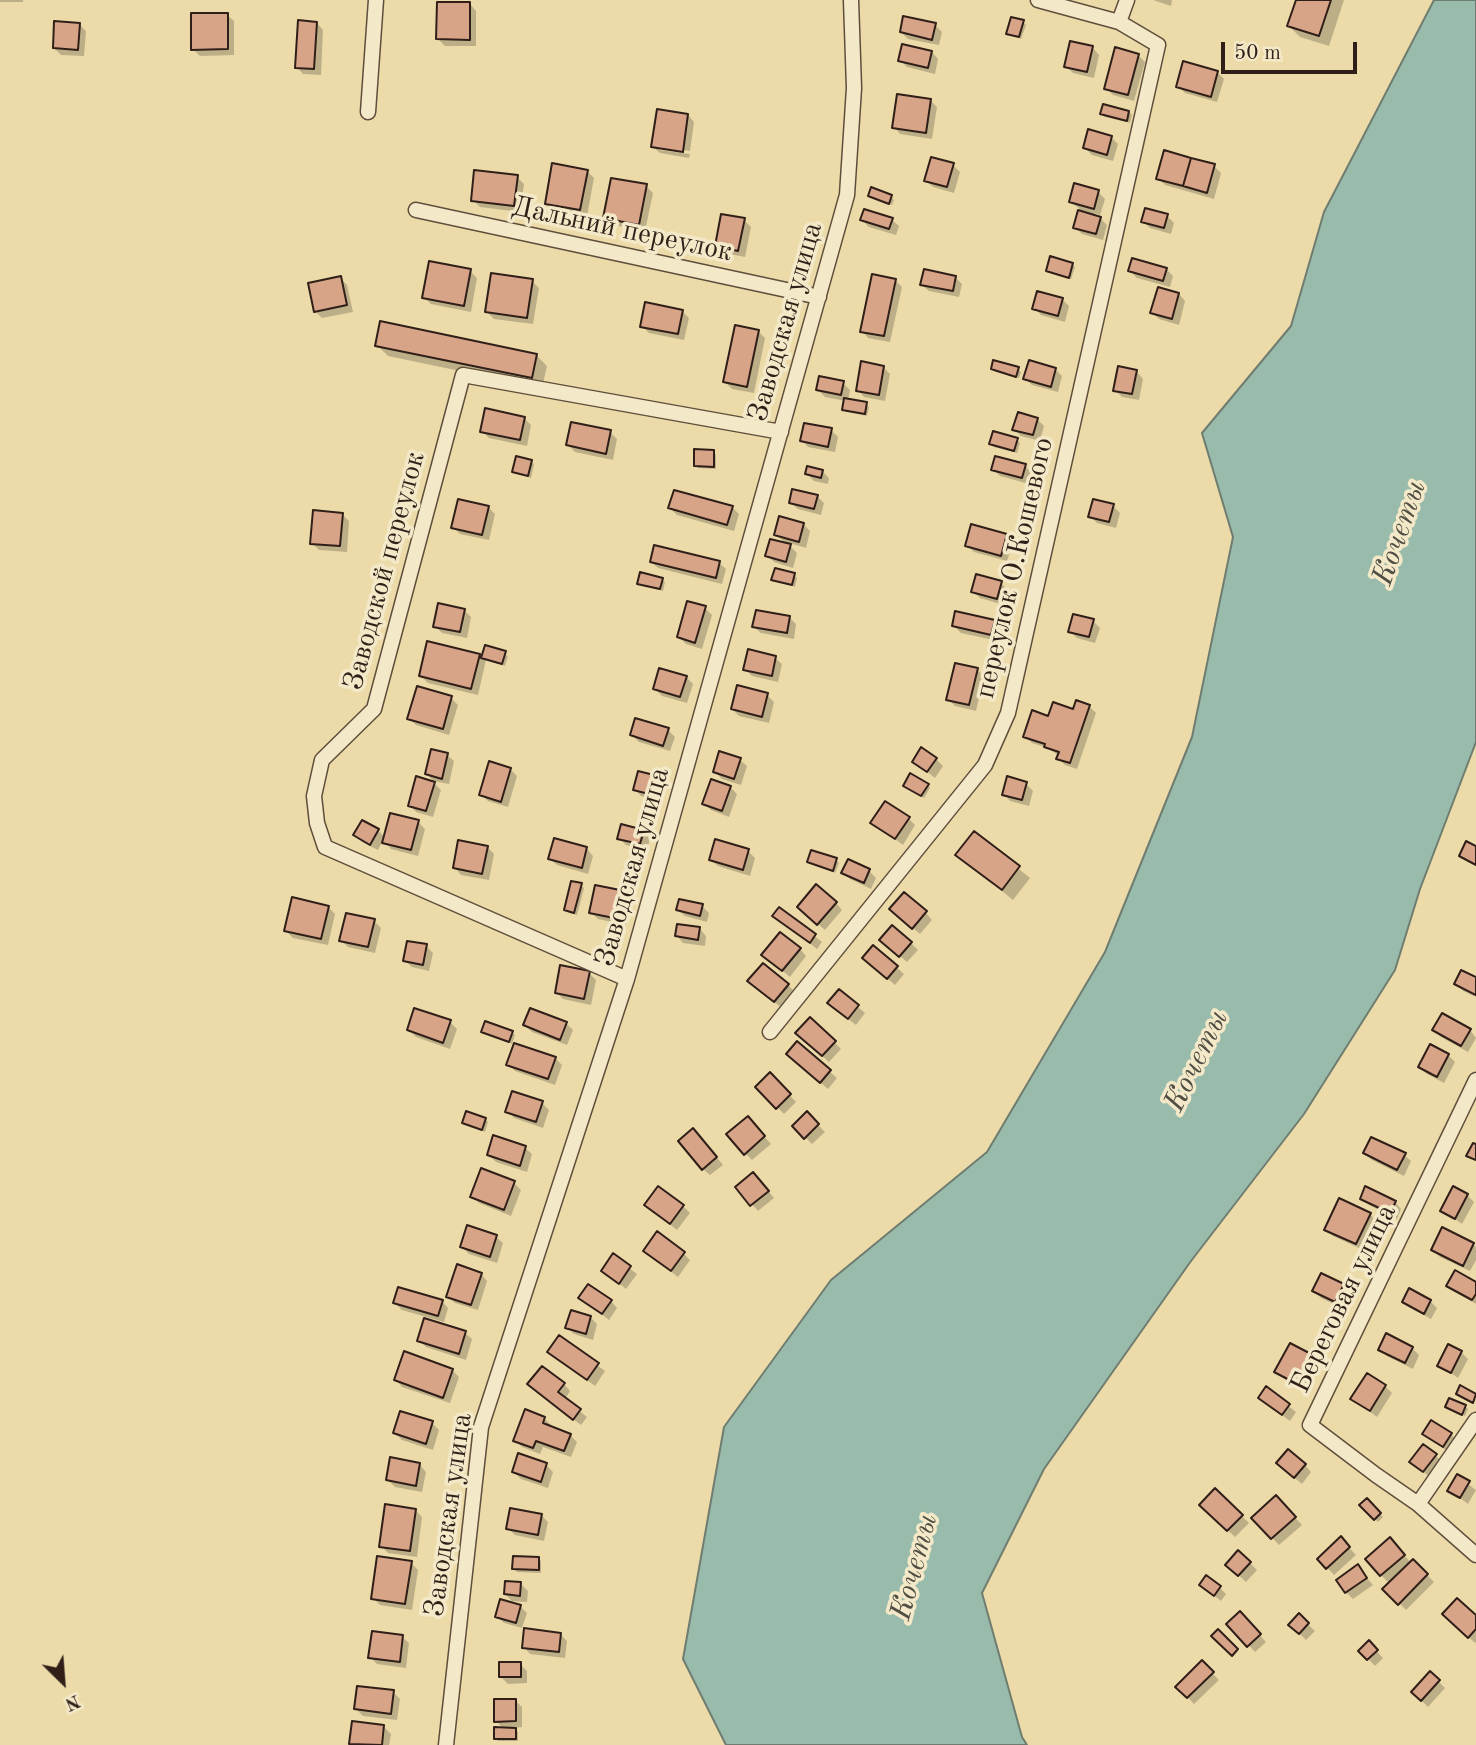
<!DOCTYPE html>
<meta charset="utf-8">
<style>
body{margin:0}
#map{position:relative;width:1476px;height:1745px;overflow:hidden;background:#ecdba9;font-family:"Old Standard TT",serif}
canvas{display:block}
.north{position:absolute;left:28px;top:1647px;width:70px;height:70px;-webkit-text-stroke:5px #f3e8c7;paint-order:stroke;rotate:155deg;font-size:19px;font-weight:700;line-height:28px;text-align:center;color:#301f18}
.north::after{content:'';display:block;margin:auto;width:24px;height:32px;background:#301f18;clip-path:polygon(50% 0,100% 100%,50% 72%,0 100%)}
.scale{position:absolute;left:1221px;top:42px;width:136px;height:32px;box-sizing:border-box;border:4px solid #301f18;border-top:0;padding-left:9px;font-size:21px;line-height:24px;white-space:nowrap;color:#301f18;-webkit-text-stroke:5px #f3e8c7;paint-order:stroke}
</style>
<div id="map">
<canvas width="1476" height="1745"></canvas>
<div class="north">N</div>
<div class="scale">50 m</div>
</div>
<script>
const ctx = document.querySelector('canvas').getContext('2d');
ctx.lineJoin = 'round';
function fill(path, color) { ctx.fillStyle = color; ctx.fill(path, 'evenodd'); }
function trace(path, color, width, dash) { ctx.strokeStyle = color; ctx.lineWidth = width; ctx.lineCap = dash ? 'butt' : 'round'; ctx.setLineDash(dash || []); ctx.stroke(path); }
function write(font, color, halo, rows, align = 'center') {
  ctx.font = font + ' "Old Standard TT",serif'; ctx.lineWidth = 7; ctx.setLineDash([]); ctx.textBaseline = 'middle'; ctx.strokeStyle = halo; ctx.fillStyle = color; for (const [text, x, y, turn = 0] of rows) {
    ctx.save(); ctx.translate(x, y); ctx.rotate((+turn || 0) * Math.PI / 180); ctx.textAlign = isNaN(turn) ? turn : align; if (halo) ctx.strokeText(text, 0, 0); ctx.fillText(text, 0, 0); ctx.restore();
  }
}
const water = new Path2D(`
 M1434,0h42v742l-56,147 -25,81 -91,144 -113,147 -147,208 -62,124 40,144 5,8h-301l-43,-86 41,-232 107,-147 156,-128 118,-200 87,-215 41,-200 -31,-104 89,-107 33,-114z`);
fill(water, '#99bbab');
trace(water, '#6f7d70', 2);
fill(new Path2D(`
 M0,0h23v2h-23z
 M1153,0h19l-1,6z
 M1298,0h46l-15,46 -29,-9 -11,-11z
 M470,4l6,7v35h-31l-7,-7z
 M227,15l7,6v34l-34,1 -7,-7z
 M1023,22l3,3 -5,14 -13,-6z
 M317,23l6,7 -2,45 -18,-1 -6,-7z
 M79,24l7,7 -2,25 -23,-1 -7,-7z
 M935,25l7,7 -3,13 -31,-6 -7,-7z
 M1093,48l6,7 -5,23 -21,-5 -7,-7z
 M932,52l6,7 -3,15 -28,-7 -7,-7z
 M1138,55l7,7 -11,39 -21,-6 -7,-7z
 M1217,72l7,7 -7,23 -32,-9 -7,-7z
 M930,100l7,7 -5,32 -32,-5 -6,-7z
 M1129,112l3,3 -2,8 -25,-6 -3,-3z
 M688,115l6,7 -4,29 -31,-5v4l31,4 -1,4 -29,-5 -7,-6z
 M1111,137l7,7 -5,17 -21,-6 -7,-7z
 M953,165l7,7 -6,21 -21,-6 -7,-7z
 M1214,166l7,7 -7,26 -49,-14 -7,-7z
 M587,171l7,7 -7,38 -33,-6 -7,-7z
 M517,177l7,7 -4,28 -40,-5 -7,-7z
 M646,186l7,7 -8,38 -33,-6 -7,-7z
 M1098,192l7,7 -5,16 -5,-2 12,12 -4,15 -21,-6 -7,-7 5,-18 -9,-7z
 M870,196l21,1 3,3 -2,5z
 M1167,216l7,7 -3,11 -21,-6 -7,-7z
 M744,220l7,7 -6,30 -21,-4 -7,-7z
 M862,220h30l7,6 -3,9 -27,-8z
 M1072,265l3,2 -4,12 -24,-9z
 M1166,269l7,7 -3,11 -33,-9 -7,-7z
 M470,271l7,7 -6,34 -40,-8 -7,-7z
 M955,277l7,7 -3,13 -30,-6 -7,-6z
 M340,278l7,7 6,27 -31,6 -7,-7z
 M895,280l7,7 -12,55 -22,-4 -6,-7z
 M532,281l7,7 -6,36 -39,-5 -7,-7z
 M1179,294l6,7 -6,24 -20,-6 -7,-7z
 M1062,299l7,7 -4,16 -24,-7 -7,-7z
 M682,311l7,7 -5,22 -35,-7 -7,-7z
 M758,331l7,7 -11,55 -22,-4 -7,-7z
 M377,345l159,10 11,11 -5,22 -154,-32z
 M883,367l7,7 -5,27 -21,-4 -6,-7z
 M993,369h25l3,3 -2,6 -23,-6z
 M1055,369l7,7 -4,16 -26,-7 -7,-7z
 M1137,372l6,7 -4,21 -17,-3 -7,-7z
 M843,383l7,7 -2,10 18,4 3,3 -2,9 -20,-4 -3,-3 2,-8 -21,-4 -7,-7z
 M524,418l7,7 -4,21 -38,-8 -7,-7z
 M1037,419l7,7 -4,15 -19,-5 -7,-7z
 M831,430l7,7 -3,15 -27,-5 -6,-7z
 M610,432l7,7 -4,21 -38,-8 -7,-7z
 M1017,440l3,3 -3,10 -23,-6 -3,-3z
 M714,452l2,3v14l-18,-1 -3,-3z
 M531,462l3,2 -3,14 -17,-6z
 M1025,466l7,7 -3,11 -29,-8 -7,-7z
 M822,471l7,7 -1,6 -14,-3 -7,-7z
 M817,496l7,7 -3,12 -23,-6 -7,-6z
 M1113,506l7,7 -4,15 -19,-5 -7,-7z
 M488,507l7,7 -6,26 -29,-6 -7,-7z
 M732,507l7,7 -5,17 -57,-16 -7,-7z
 M342,514l7,7 -2,31 -28,-2 -7,-7z
 M804,525l6,6 -4,17 -20,-6 11,11 -4,15 -19,-6 -7,-7 20,-10 -11,-11z
 M1006,535l7,7 -6,19 -33,-9 -7,-7z
 M651,562l68,1 7,6 -4,15 -64,-16z
 M794,575l3,3 -2,9 -22,-8z
 M662,579l3,3 -2,9 -21,-5 -3,-3z
 M1001,583l7,7 -4,15 -24,-7 -7,-7z
 M705,608l7,7 -10,34 -16,-5 -7,-7z
 M464,610l7,7 -4,21 -25,-5 -7,-7z
 M789,617l7,7 -2,15 -33,-6 -7,-6z
 M994,621l7,7 -3,13 -37,-8 -7,-7z
 M1093,621l7,7 -5,15 -18,-5 -7,-7z
 M486,647l22,9 -3,10 -19,-6 -8,35 -50,-12 -7,-7 58,-20 3,3z
 M775,658l7,6 -4,18 -26,-6 -7,-7z
 M977,670l7,6 -8,35 -21,-5 -7,-7z
 M686,677l7,7 -6,19 -25,-7 -7,-7z
 M767,695l7,7 -5,21 -30,-7 -7,-7z
 M451,698l7,7 -9,30 -33,-10 -7,-7z
 M1089,706l7,7 -19,56 -12,-4 -7,-7 1,-2 -11,-8 -16,-5 -7,-7 24,-18z
 M668,730l7,7 -5,14 -31,-9 -7,-7z
 M447,755l7,6 -5,23 -16,-3 -6,-7z
 M936,759l7,7 -8,12 -21,-17z
 M740,760l7,6 -6,19 -19,-6 -7,-7z
 M510,769l7,7 -9,31 -20,-6 -7,-7z
 M657,778l7,7 -4,16 -19,-5 -6,-7z
 M434,783l7,7 -8,27 -17,-5 -6,-7z
 M1026,784l7,7 -4,15 -19,-5 -6,-7z
 M928,785l2,3 -6,10 -16,-9z
 M730,787l7,7 -8,23 -18,-7 -7,-7z
 M908,818l7,7 -12,20 -31,-23z
 M418,822l7,7 -7,27 -27,-7 -8,-9 -5,10 -16,-8 -7,-7 23,-5 7,8z
 M643,831l7,7 -3,12 -21,-5 -7,-7z
 M974,833l56,45 -17,22 -55,-45z
 M487,847l7,7 -5,26 -28,-5 -6,-7z
 M587,849l6,7 -5,18 -31,-9 -7,-6z
 M748,851l7,7 -5,18 -32,-10 -7,-6z
 M836,860l3,3 -4,10 -26,-11z
 M849,861l20,10 7,7 -5,11 -21,-10 -7,-7z
 M581,885l3,3 -7,27 -8,-2 -3,-3z
 M624,893l7,7 -5,25 -28,-6 -7,-7z
 M836,903l6,7 -17,20 -19,-16z
 M702,906l7,7 -2,9 -22,-6 -7,-6z
 M328,907l7,7 -7,31 -35,-7 -7,-7z
 M780,909l42,33 -5,7 -42,-33z
 M926,913l6,7 -12,14 -21,-18z
 M374,921l7,7 -6,25 -27,-6 -7,-7z
 M700,929l6,7 -1,10 -22,-3 -6,-7z
 M911,943l7,7 -11,12 -19,-16z
 M426,946l7,7 -4,18 -17,-4 -7,-6z
 M873,947l31,27 -9,11 -24,-21z
 M800,949l6,7 -16,21 -19,-16z
 M589,973l7,7 -5,25 -28,-6 -7,-7z
 M1476,979v18l-13,-6 -7,-7z
 M788,985l7,7 -13,16 -26,-20z
 M839,991l26,22 -9,12 -20,-15z
 M450,1022l7,7 -7,20 -34,-12 -7,-7z
 M566,1023l7,7 -6,15 -35,-13 -7,-7z
 M1434,1030h36l6,8 -8,14 -27,-15z
 M483,1031l29,2 3,2 -3,9z
 M804,1040l30,2 7,7 -12,13z
 M798,1044l39,34 -9,11 -33,-28z
 M1448,1055l7,7 -11,21 -17,-9 -7,-7z
 M555,1058l7,7 -7,20 -40,-14 -7,-7z
 M770,1075l26,27 -12,12 -27,-27z
 M542,1103l7,7 -6,18 -29,-10 -6,-7z
 M807,1114l18,18 -13,12 -18,-18z
 M485,1119l3,3 -3,10 -21,-9z
 M754,1125l17,19 -19,16 -7,-7z
 M700,1137l23,28 -13,10 -7,-6z
 M525,1148l7,6 -5,18 -31,-10 -7,-7z
 M1365,1153l39,2 7,6 -7,15 -32,-16z
 M760,1181l14,17 -16,13 -6,-7z
 M514,1183l7,7 -10,26 -32,-13 -7,-7z
 M1467,1195l7,7 -12,22 -20,-14z
 M1362,1198l33,4 6,7 -4,10 -28,-14z
 M683,1206l7,7 -13,17 -24,-19z
 M1370,1214l6,7 -13,29 -30,-14 -7,-7z
 M496,1237l7,6 -6,20 -28,-9 -7,-7z
 M1473,1244l3,3v13l-6,11 -30,-14 -7,-7z
 M645,1251l38,2 7,7 -12,17z
 M613,1256l24,18 -11,15 -23,-18z
 M481,1274l6,7 -9,29 -23,-7 -7,-7z
 M1476,1284v20l-21,-12 -7,-7z
 M1343,1286l7,7 -8,15 -21,-10 -7,-7z
 M581,1298l30,3 6,7 -8,12z
 M442,1301l6,7 -4,14 -42,-12 -7,-7z
 M1430,1301l7,7 -6,11 -20,-11 -7,-6z
 M590,1317l7,7 -4,16 -19,-6 -7,-7z
 M465,1333l7,6 -6,21 -40,-13 -7,-7z
 M1387,1336l25,12 7,7 -6,14 -26,-13 -6,-7z
 M559,1337l46,34 -10,15 -46,-34z
 M1461,1352l7,7 -10,19 -19,-13z
 M1314,1357l7,7 -15,27 -23,-13 -6,-6z
 M452,1370l7,7 -9,26 -48,-16 -6,-7z
 M564,1384l6,7 -5,8 22,18 -6,8 -45,-34z
 M1385,1386l7,7 -15,24 -24,-18z
 M1266,1389l30,23 -6,9 -23,-17z
 M1465,1406l3,3 -3,7 -18,-9z
 M544,1418l7,7 -1,3 20,7 7,7 -6,15 -28,-10 -3,7 -18,-7 -7,-7z
 M432,1423l7,7 -6,20 -31,-10 -7,-7z
 M1424,1434h27l6,7 -7,12z
 M1435,1455l7,7 -11,16 -20,-16z
 M519,1456l27,9 7,7 -5,16 -27,-9 -7,-7z
 M420,1465l6,7 -4,20 -27,-5 -7,-7z
 M1305,1465l6,7 -9,12 -17,-14z
 M1457,1476l19,14 -8,14 -19,-14z
 M1215,1490l34,33 -14,14 -34,-33z
 M1276,1497l26,28 -23,20 -25,-27z
 M1367,1500l16,17 -5,5 -16,-17z
 M416,1511l6,6 -5,40 -29,-4 -7,-7z
 M541,1515l7,7 -4,19 -29,-6 -7,-7z
 M1341,1539l15,16 -22,20 -15,-16z
 M1397,1547l14,16 2,-2 21,21 -28,28 -21,-21 5,-5 -9,-9z
 M538,1558l3,3v12l-24,-1 -3,-3z
 M411,1563l7,7 -6,40 -32,-5 -7,-7z
 M1250,1563l7,7 -11,12 -12,-11z
 M1357,1567l16,18 -20,14 -7,-7z
 M521,1584l7,7 -1,11 -15,-1 -7,-7z
 M1201,1585l19,3 6,6 -5,7z
 M520,1606l7,7 -5,15 -18,-5 -7,-7z
 M1240,1614l26,28 -11,10 -26,-28z
 M1444,1614l32,3v25l-1,1z
 M1299,1616l16,15 -9,9 -15,-15z
 M560,1634l7,7 -2,17 -35,-4 -6,-7z
 M402,1637l7,6 -3,25 -29,-4 -7,-7z
 M1369,1643l14,15 -8,8 -14,-15z
 M1202,1663l17,17 -25,24 -16,-17z
 M520,1664l7,7v12l-19,1 -7,-7z
 M1430,1673l15,15 -17,19 -15,-15z
 M393,1692l7,7 -3,21 -34,-4 -7,-7z
 M515,1700l7,7v20l-8,1 4,4v9h-20l-3,-3 9,-9 -8,-8z
 M384,1727l7,7 -2,11h-37l-1,-2z`), '#0003');
const building = new Path2D(`
 M1296,0h35l-12,36 -32,-10z
 M437,2h33v38l-34,-1z
 M191,13h37v36l-37,1z
 M903,16l33,7 -4,17 -32,-8z
 M1011,17l13,3 -5,17 -13,-3z
 M298,20l19,2 -3,47 -19,-1z
 M54,21l26,2 -2,27 -25,-2z
 M1070,41l23,5 -6,26 -23,-5z
 M902,44l30,7 -4,17 -30,-7z
 M1115,47l24,7 -11,41 -24,-6z
 M1183,61l35,10 -7,26 -35,-10z
 M897,94l34,5 -5,34 -34,-5z
 M1103,104l26,7 -2,10 -27,-7z
 M657,109l31,5 -5,38 -32,-5z
 M1088,129l24,7 -5,19 -24,-7z
 M1164,150l27,8 -8,28 -27,-7z
 M931,157l23,6 -7,24 -23,-6z
 M1191,158l24,6 -8,29 -24,-7z
 M552,163l36,7 -8,40 -35,-6z
 M474,170l44,5 -4,31 -43,-5z
 M611,178l36,6 -8,41 -36,-7z
 M1074,183l25,7 -5,19 -25,-7z
 M871,187l21,8 -3,9 -21,-8z
 M1145,208l23,6 -4,14 -23,-6z
 M864,209l29,9 -4,11 -29,-9z
 M1078,210l23,7 -5,17 -23,-6z
 M721,214l24,4 -7,33 -23,-5z
 M1050,256l23,7 -4,15 -23,-7z
 M1132,258l35,10 -4,13 -35,-10z
 M429,261l42,8 -7,37 -42,-8z
 M924,269l32,7 -3,15 -33,-6z
 M491,273l42,6 -6,39 -42,-6z
 M872,274l24,5 -12,57 -24,-4z
 M341,276l6,29 -33,7 -6,-29z
 M1158,287l21,6 -7,26 -22,-6z
 M1037,291l26,7 -5,18 -26,-7z
 M645,302l38,8 -5,24 -38,-7z
 M380,321l157,33 -5,24 -157,-32z
 M735,325l24,5 -12,57 -24,-5z
 M993,360l26,7 -3,10 -25,-8z
 M1029,360l27,8 -5,19 -28,-8z
 M861,361l23,5 -5,29 -23,-4z
 M1118,366l19,4 -5,24 -19,-3z
 M819,376l25,5 -3,14 -25,-5z
 M844,398l23,4 -2,12 -23,-4z
 M485,408l40,9 -5,23 -40,-8z
 M1018,412l20,6 -5,17 -21,-5z
 M571,422l40,8 -5,24 -40,-9z
 M804,423l28,5 -4,19 -28,-6z
 M993,431l25,7 -4,13 -25,-7z
 M694,449l20,1v17l-20,-1z
 M516,456l16,4 -4,16 -16,-4z
 M995,456l31,8 -4,14 -31,-8z
 M807,466l16,4 -2,8 -16,-4z
 M792,489l26,6 -4,14 -25,-6z
 M674,490l59,16 -6,19 -59,-17z
 M458,499l31,7 -7,29 -31,-7z
 M1093,499l21,5 -5,18 -21,-5z
 M313,510l30,3 -3,33 -30,-2z
 M779,516l25,7 -5,19 -25,-7z
 M971,524l36,10 -6,22 -36,-10z
 M770,539l21,5 -5,18 -21,-6z
 M654,545l66,16 -4,17 -66,-16z
 M775,568l20,5 -3,12 -21,-5z
 M640,572l23,6 -3,11 -23,-5z
 M976,574l26,7 -5,18 -26,-7z
 M687,601l19,5 -11,37 -18,-6z
 M438,603l27,6 -5,23 -27,-5z
 M756,610l34,6 -3,17 -35,-6z
 M955,611l40,9 -4,15 -39,-9z
 M1073,614l21,5 -5,18 -21,-5z
 M427,641l53,13 -9,35 -52,-13z
 M485,645l21,6 -4,13 -21,-6z
 M748,649l28,7 -4,20 -29,-6z
 M955,663l23,5 -9,37 -23,-5z
 M659,668l28,8 -7,21 -27,-8z
 M737,685l31,8 -6,24 -31,-8z
 M417,686l35,10 -9,33 -36,-10z
 M1076,700l14,5 -20,58 -14,-4 3,-7 -15,-5 1,-3 -22,-7 9,-27 16,6 5,-14 20,7z
 M635,718l34,10 -6,18 -33,-11z
 M921,747l16,11 -10,14 -15,-10z
 M431,749l17,4 -6,26 -17,-5z
 M719,751l22,7 -7,21 -21,-7z
 M489,761l22,7 -10,34 -22,-7z
 M638,771l20,5 -5,19 -20,-5z
 M910,773l19,11 -8,12 -18,-10z
 M416,776l19,6 -9,29 -18,-5z
 M1007,776l20,6 -5,18 -20,-5z
 M711,779l20,7 -9,25 -20,-7z
 M885,801l25,16 -15,22 -25,-16z
 M390,813l29,7 -8,30 -29,-7z
 M362,820l17,9 -9,16 -17,-10z
 M621,824l23,6 -4,14 -23,-5z
 M974,831l46,35 -18,24 -47,-35z
 M554,838l33,9 -5,21 -34,-9z
 M715,839l34,10 -6,21 -34,-10z
 M458,840l30,6 -6,28 -29,-6z
 M1466,841l10,5v19l-17,-9z
 M811,850l26,8 -4,13 -26,-9z
 M848,859l22,10 -6,14 -23,-10z
 M571,881l11,2 -8,30 -10,-3z
 M816,884l21,18 -20,23 -20,-18z
 M595,885l30,6 -6,28 -30,-6z
 M904,892l23,19 -15,18 -23,-20z
 M292,897l37,9 -8,33 -37,-8z
 M679,899l24,5 -3,12 -24,-6z
 M779,907l37,27 -6,9 -38,-27z
 M346,913l29,6 -7,28 -29,-6z
 M677,924l23,3 -2,13 -23,-4z
 M892,925l20,17 -13,15 -20,-17z
 M780,932l21,16 -19,23 -21,-16z
 M407,941l20,3 -4,21 -20,-4z
 M873,945l25,21 -11,13 -25,-21z
 M763,963l26,21 -15,18 -27,-21z
 M560,965l30,6 -6,28 -29,-6z
 M1461,970l15,7v18l-22,-11z
 M839,989l20,16 -11,14 -21,-16z
 M414,1008l37,12 -8,23 -36,-13z
 M530,1008l37,14 -7,18 -37,-15z
 M1442,1013l29,16 -10,17 -29,-16z
 M810,1017l26,24 -14,15 -27,-23z
 M485,1021l28,10 -4,11 -28,-10z
 M797,1041l34,29 -11,13 -34,-29z
 M514,1043l42,14 -8,22 -42,-14z
 M1430,1044l19,10 -12,23 -19,-10z
 M770,1072l21,22 -15,15 -21,-22z
 M512,1091l31,10 -7,21 -31,-10z
 M466,1111l20,7 -4,12 -20,-7z
 M807,1111l12,13 -15,15 -12,-13z
 M748,1116l17,20 -21,19 -18,-21z
 M693,1128l24,29 -15,13 -24,-29z
 M493,1135l33,11 -6,20 -33,-11z
 M1371,1137l35,16 -9,17 -34,-17z
 M1473,1143l3,1v16l-10,-4z
 M481,1168l34,13 -11,29 -34,-13z
 M753,1172l16,19 -19,15 -15,-19z
 M658,1186l26,19 -14,19 -26,-19z
 M1365,1186l31,15 -6,12 -30,-14z
 M1453,1186l15,8 -13,25 -15,-8z
 M1339,1198l32,15 -15,31 -32,-14z
 M467,1225l30,10 -7,22 -30,-10z
 M1442,1227l32,16 -11,23 -32,-16z
 M657,1231l28,21 -14,19 -28,-20z
 M613,1253l18,13 -12,18 -18,-13z
 M457,1264l25,9 -11,32 -25,-8z
 M1455,1270l21,12v12l-4,6 -26,-14z
 M1321,1273l23,11 -9,18 -23,-11z
 M588,1284l24,16 -10,14 -24,-16z
 M398,1287l45,13 -5,16 -45,-13z
 M1409,1288l22,12 -7,14 -22,-12z
 M571,1310l20,6 -5,18 -21,-6z
 M424,1318l42,13 -7,23 -42,-13z
 M1386,1333l27,14 -8,16 -27,-13z
 M559,1335l40,28 -12,17 -40,-28z
 M1290,1343l25,13 -16,29 -25,-13z
 M1448,1344l14,7 -11,22 -14,-7z
 M404,1351l49,18 -10,29 -49,-18z
 M542,1366l23,17 -7,9 23,17 -8,11 -46,-36z
 M1367,1373l19,12 -16,26 -20,-12z
 M1460,1385l16,9 -3,9 -17,-9z
 M1266,1386l24,18 -8,11 -24,-17z
 M1449,1398l17,7 -4,10 -17,-8z
 M525,1409l20,8 -2,6 28,11 -7,17 -28,-10 -3,7 -20,-7z
 M400,1411l33,10 -7,23 -33,-11z
 M1431,1420l21,13 -9,14 -21,-13z
 M1423,1444l14,10 -14,18 -14,-10z
 M1288,1449l18,15 -12,14 -18,-15z
 M518,1453l29,10 -6,19 -29,-10z
 M390,1457l30,6 -4,23 -30,-6z
 M1457,1474l13,7 -10,17 -13,-7z
 M1215,1488l28,27 -16,16 -28,-26z
 M1276,1495l20,22 -25,22 -20,-21z
 M1367,1498l14,15 -7,7 -15,-15z
 M385,1504l31,5 -6,42 -31,-4z
 M510,1508l32,6 -4,21 -32,-6z
 M1341,1536l9,11 -24,22 -9,-10z
 M1390,1537l15,18 -25,21 -15,-17z
 M1238,1550l13,12 -13,14 -13,-11z
 M377,1556l35,5 -7,43 -34,-5z
 M513,1556l26,1v13l-27,-1z
 M1413,1559l15,15 -30,31 -16,-16z
 M1358,1564l9,14 -22,15 -9,-13z
 M1206,1575l15,11 -7,10 -15,-11z
 M505,1581l16,1 -1,14 -16,-2z
 M1457,1598l19,17v14l-8,9 -26,-24z
 M500,1599l21,6 -5,18 -21,-6z
 M1240,1611l21,23 -14,13 -21,-23z
 M1299,1613l10,10 -10,11 -11,-9z
 M524,1628l37,5 -2,19 -37,-4z
 M1218,1629l20,20 -6,7 -21,-20z
 M372,1631l31,4 -3,27 -32,-4z
 M1369,1640l9,10 -11,10 -9,-9z
 M1202,1660l12,12 -27,26 -12,-11z
 M499,1662h22v15h-22z
 M1430,1671l10,9 -19,21 -10,-9z
 M357,1686l37,4 -3,24 -37,-5z
 M494,1699h22v22l-22,1z
 M352,1721l32,4 -2,20 -33,-1z
 M494,1727l22,1v11h-22z`);
fill(building, '#d7a488');
trace(building, '#301f18', 2);
const minor = new Path2D(`
 M1119,22l8,-22
 M368,112l8,-112
 M416,210l403,87
 M627,979l-302,-132 -8,-24 -3,-27 8,-36 52,-51 89,-334 318,57
 M770,1032l215,-267 23,-52 150,-668 -39,-23 -81,-22
 M1476,1080l-166,345 66,50 42,29 58,51
 M1418,1504l58,-84
 M446,1745l35,-318 146,-448 220,-784 7,-107 -3,-88`);
trace(minor, '#5f4e3c', 17);
trace(minor, '#f3e8c7', 14);
write('28px', '#301f18', '#f3e8c7', [
 ["Дальний переулок",622,230,12],
 ["Заводская улица",786,322,-74],
 ["переулок О.Кошевого",1015,568,-77],
 ["Заводской переулок",385,571,-75],
 ["Заводская улица",633,867,-74],
 ["Береговая улица",1344,1299,-64],
 ["Заводская улица",449,1515,-82]
]);
write('italic 30px', '#504e44', '#f3e8c7', [
 ["Кочеты",1400,533,-71],
 ["Кочеты",1197,1061,-64],
 ["Кочеты",915,1567,-75]
]);
</script>
